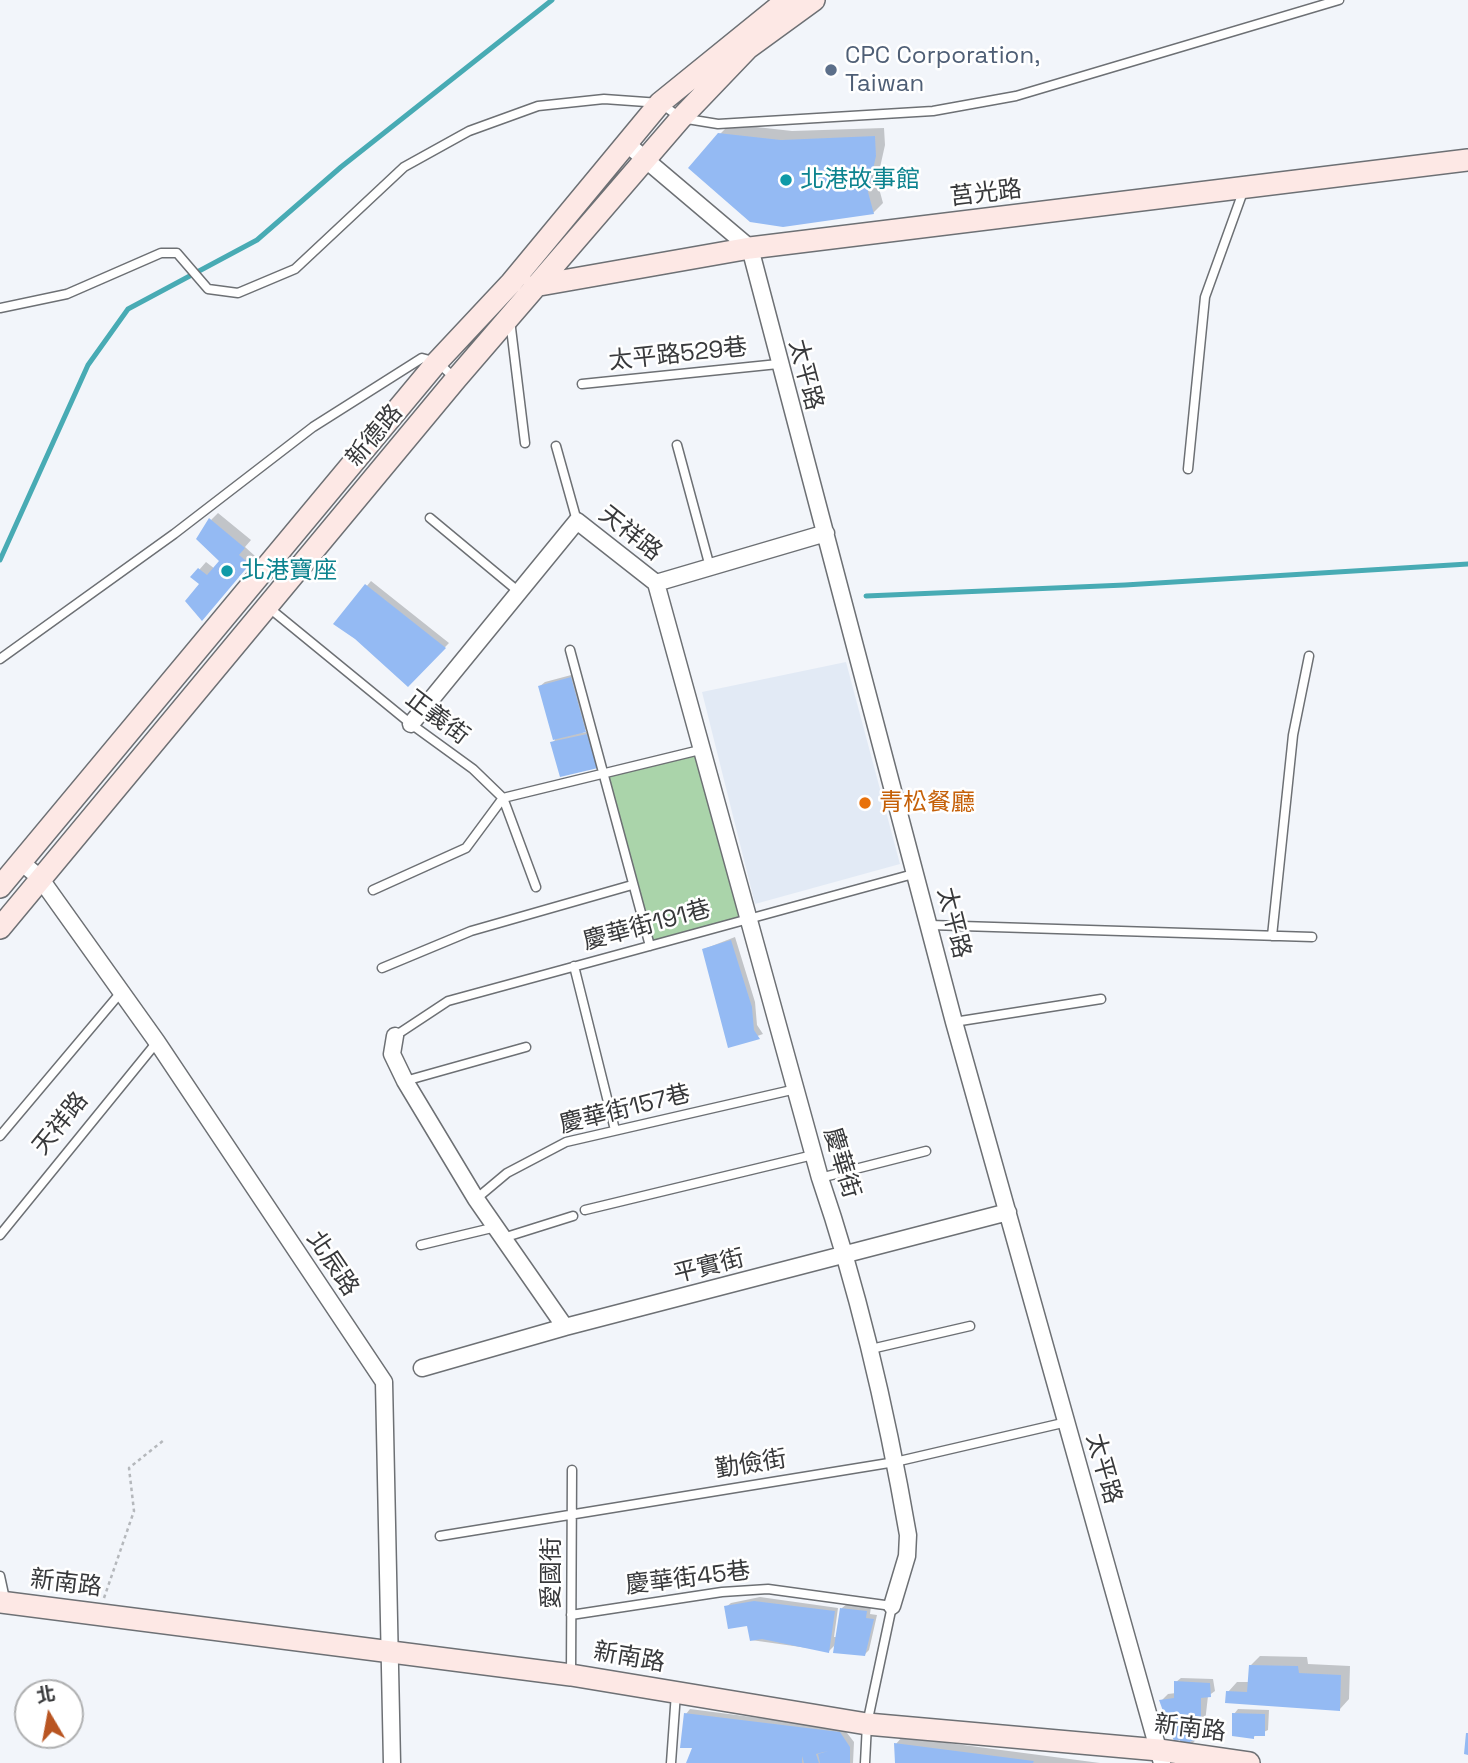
<!DOCTYPE html>
<meta charset="utf-8">
<style>
body{margin:0}
#map{position:relative;width:1468px;height:1763px;overflow:hidden;background:#f2f5fa;font-family:"Space Grotesk","Noto Sans TC",sans-serif}
canvas{display:block}
.north{position:absolute;left:14px;top:1679px;width:70px;height:70px;box-sizing:border-box;background:#fff;border:2px solid #afb0b1;border-radius:50%;rotate:350deg;font-size:19px;font-weight:700;line-height:28px;text-align:center;color:#38393b}
.north::after{content:'';display:block;margin:auto;width:24px;height:32px;background:#b95522;clip-path:polygon(50% 0,100% 100%,50% 72%,0 100%)}
</style>
<div id="map">
<canvas width="1468" height="1763"></canvas>
<div class="north">北</div>
</div>
<script>
const ctx = document.querySelector('canvas').getContext('2d');
ctx.lineJoin = 'round';
function fill(path, color) { ctx.fillStyle = color; ctx.fill(path, 'evenodd'); }
function trace(path, color, width, dash) { ctx.strokeStyle = color; ctx.lineWidth = width; ctx.lineCap = dash ? 'butt' : 'round'; ctx.setLineDash(dash || []); ctx.stroke(path); }
function write(font, color, halo, rows, align = 'center') {
  ctx.font = font + ' "Space Grotesk","Noto Sans TC",sans-serif'; ctx.lineWidth = 5; ctx.setLineDash([]); ctx.textBaseline = 'middle'; ctx.strokeStyle = halo; ctx.fillStyle = color; for (const [text, x, y, turn = 0] of rows) {
    ctx.save(); ctx.translate(x, y); ctx.rotate((+turn || 0) * Math.PI / 180); ctx.textAlign = isNaN(turn) ? turn : align; if (halo) ctx.strokeText(text, 0, 0); ctx.fillText(text, 0, 0); ctx.restore();
  }
}
fill(new Path2D(`
 M846,662l54,202 -145,40 -53,-212z`), '#e2eaf5');
fill(new Path2D(`
 M704,749l46,169 -100,28 -48,-170z`), '#aad4aa');
fill(new Path2D(`
 M730,124l62,7 92,-3 1,17 -8,36 6,22 -10,10 -154,-78z
 M218,513l33,27 -6,7 10,9 -46,55 -8,-27 -8,-7 13,-15 9,7 6,-8 -10,-41z
 M371,581l78,62 -41,42 -52,-47 -21,-14z
 M575,674l9,45 3,-1 2,8 -7,7 9,-2 10,31 -4,5 -45,-24 3,-3 -15,-54 5,-4z
 M735,937l20,65 2,23 6,9 -34,12 -25,-97z
 M760,1597l78,11 -4,29h4l4,-29 5,-4 24,3 -1,7 7,1 -8,35 -5,5 -27,-12 -8,8 -78,-11 -3,-16 -22,-17 5,-4z
 M1260,1656l47,1 1,7 42,2 -1,33 -9,10 -112,-17 9,-10h12l1,-16z
 M1181,1678l32,1 2,12 -7,5 -4,35 -12,13 -31,-43 7,-7 8,-1v-11z
 M690,1709l154,20 10,13 -1,21h-165l6,-17 -8,-32z
 M1238,1709l31,1 -1,20 -15,7 -19,-23z
 M902,1737l198,26h-203l-1,-19z`), '#0003');
trace(new Path2D(`
 M0,560l88,-195 40,-56 129,-69 84,-73 211,-167
 M866,596l259,-11 343,-21`), '#48abb4', 5);
fill(new Path2D(`
 M718,133l63,7 94,-4 1,20 -8,36 6,22 -91,13 -33,-5 -62,-54z
 M209,518l36,30 -6,7 11,9 -48,57 -17,-20 14,-17 -9,-7 8,-9 9,7 12,-14 -23,-22z
 M365,584l81,64 -38,39 -53,-48 -22,-15z
 M571,677l15,55 -33,8 -15,-54z
 M587,734l11,34 -38,9 -10,-35z
 M731,940l21,67 2,23 6,9 -32,9 -26,-99z
 M754,1601l81,10 -6,42 -67,-14 -12,2 -3,-15 -19,3 -4,-23z
 M840,1608l27,3 -1,7 8,1 -9,37 -32,-3z
 M1249,1665l49,1 1,7 42,2 -1,36 -115,-8 1,-12 21,1z
 M1174,1681l36,2 1,14 -10,1v29h-5l2,13 -8,1 3,4 -12,2 -1,-7 -6,1 -15,-41 15,-2z
 M684,1713l156,19 10,15v16h-30l-2,-9 10,-3 -12,3 3,9h-15l-2,-7v7h-116l6,-15h-12z
 M1232,1713l33,1v22h-11v3l-22,-3z
 M1466,1733h2v22l-4,-1z
 M894,1743l140,18 -1,2h-138z`), '#94baf3');
const lane = new Path2D(`
 M0,308l67,-14 94,-41h16l31,36 30,4 57,-24 109,-102 65,-36 69,-25 66,-7 56,4 21,15 37,6 215,-13 83,-15 323,-96
 M510,320l15,123
 M582,384l196,-20
 M677,445l33,122
 M556,446l21,75
 M1188,469l17,-172 39,-108
 M430,518l89,74
 M268,607l143,117 62,45 30,29 33,89
 M570,650l80,296
 M0,659l174,-125 139,-107 109,-69 15,4 19,17
 M503,798l201,-49
 M373,890l93,-42 37,-50
 M930,925l382,12
 M1272,936l21,-201 16,-79
 M574,966l41,164
 M382,968l89,-37 161,-46
 M954,1022l147,-23
 M395,1036l53,-35 469,-128
 M405,1081l121,-34
 M0,1136l122,-145
 M820,1178l106,-27
 M476,1199l31,-26 59,-31 230,-53
 M585,1210l228,-55
 M0,1235l157,-193
 M503,1238l70,-22
 M421,1245l75,-18
 M871,1349l99,-23
 M440,1536l455,-74 172,-40
 M0,1576l5,23
 M571,1615l151,-23 46,-3 124,17 -25,118 -2,39
 M571,1675l1,-205
 M671,1763l5,-70`);
const street = new Path2D(`
 M626,143l124,105 204,774 208,741
 M656,583l164,595c40,117 67,235 88,357l-1,21 -15,50
 M656,583l170,-50
 M411,724l166,-203 79,62
 M21,862l19,16 117,164 227,340 8,381
 M395,1036l-3,18 13,27 71,118 89,128
 M422,1368l143,-41 443,-115`);
const secondary = new Path2D(`
 M534,286l216,-38 718,-88
 M0,887l437,-525 74,-79 149,-180 127,-103
 M0,928l456,-549 225,-261 67,-70 66,-48
 M0,1602l571,73 296,49 292,26 90,13`);
trace(lane, '#6d7074', 11);
trace(street, '#6d7074', 19);
trace(secondary, '#6d7074', 24);
trace(new Path2D(`
 M104,1598l30,-87 -5,-43 35,-28`), '#b5b8bc', 2.5, [3.5, 3.5]);
trace(lane, '#fff', 8);
trace(street, '#fff', 16);
trace(secondary, '#fde8e5', 21);
for (const [x, y, r, color] of [
 [831,70,7,"#5c6f8a"],
 [786,180,7,"#0f9aa8"],
 [227,571,7,"#0f9aa8"],
 [865,803,7,"#e8710a"]
]) { const dot = new Path2D(); dot.arc(x, y, r, 0, 2 * Math.PI); ctx.fillStyle = color; ctx.fill(dot); trace(dot, '#fff', 2.5); }
write('24px', '#4e5e75', '#fff', [
 ["CPC Corporation,",845,56],
 ["Taiwan",845,84]
], 'left');
write('24px', '#0d838f', '#fff', [
 ["北港故事館",800,180],
 ["北港寶座",241,571]
], 'left');
write('24px', '#38393b', '#fff', [
 ["莒光路",986,194,-7],
 ["太平路529巷",678,355,-6],
 ["太平路",805,375,75],
 ["新德路",375,436,-50],
 ["天祥路",630,534,38],
 ["正義街",437,718,37],
 ["太平路",953,923,76],
 ["慶華街191巷",647,926,-15],
 ["慶華街157巷",625,1110,-14],
 ["天祥路",61,1124,-51],
 ["慶華街",841,1163,73],
 ["北辰路",332,1264,56],
 ["平實街",709,1267,-14],
 ["勤儉街",751,1465,-9],
 ["太平路",1103,1469,74],
 ["愛國街",552,1573,-90],
 ["慶華街45巷",688,1579,-7],
 ["新南路",66,1584,7],
 ["新南路",629,1658,10],
 ["新南路",1190,1729,7]
]);
write('24px', '#c56008', '#fff', [
 ["青松餐廳",879,803]
], 'left');
</script>
